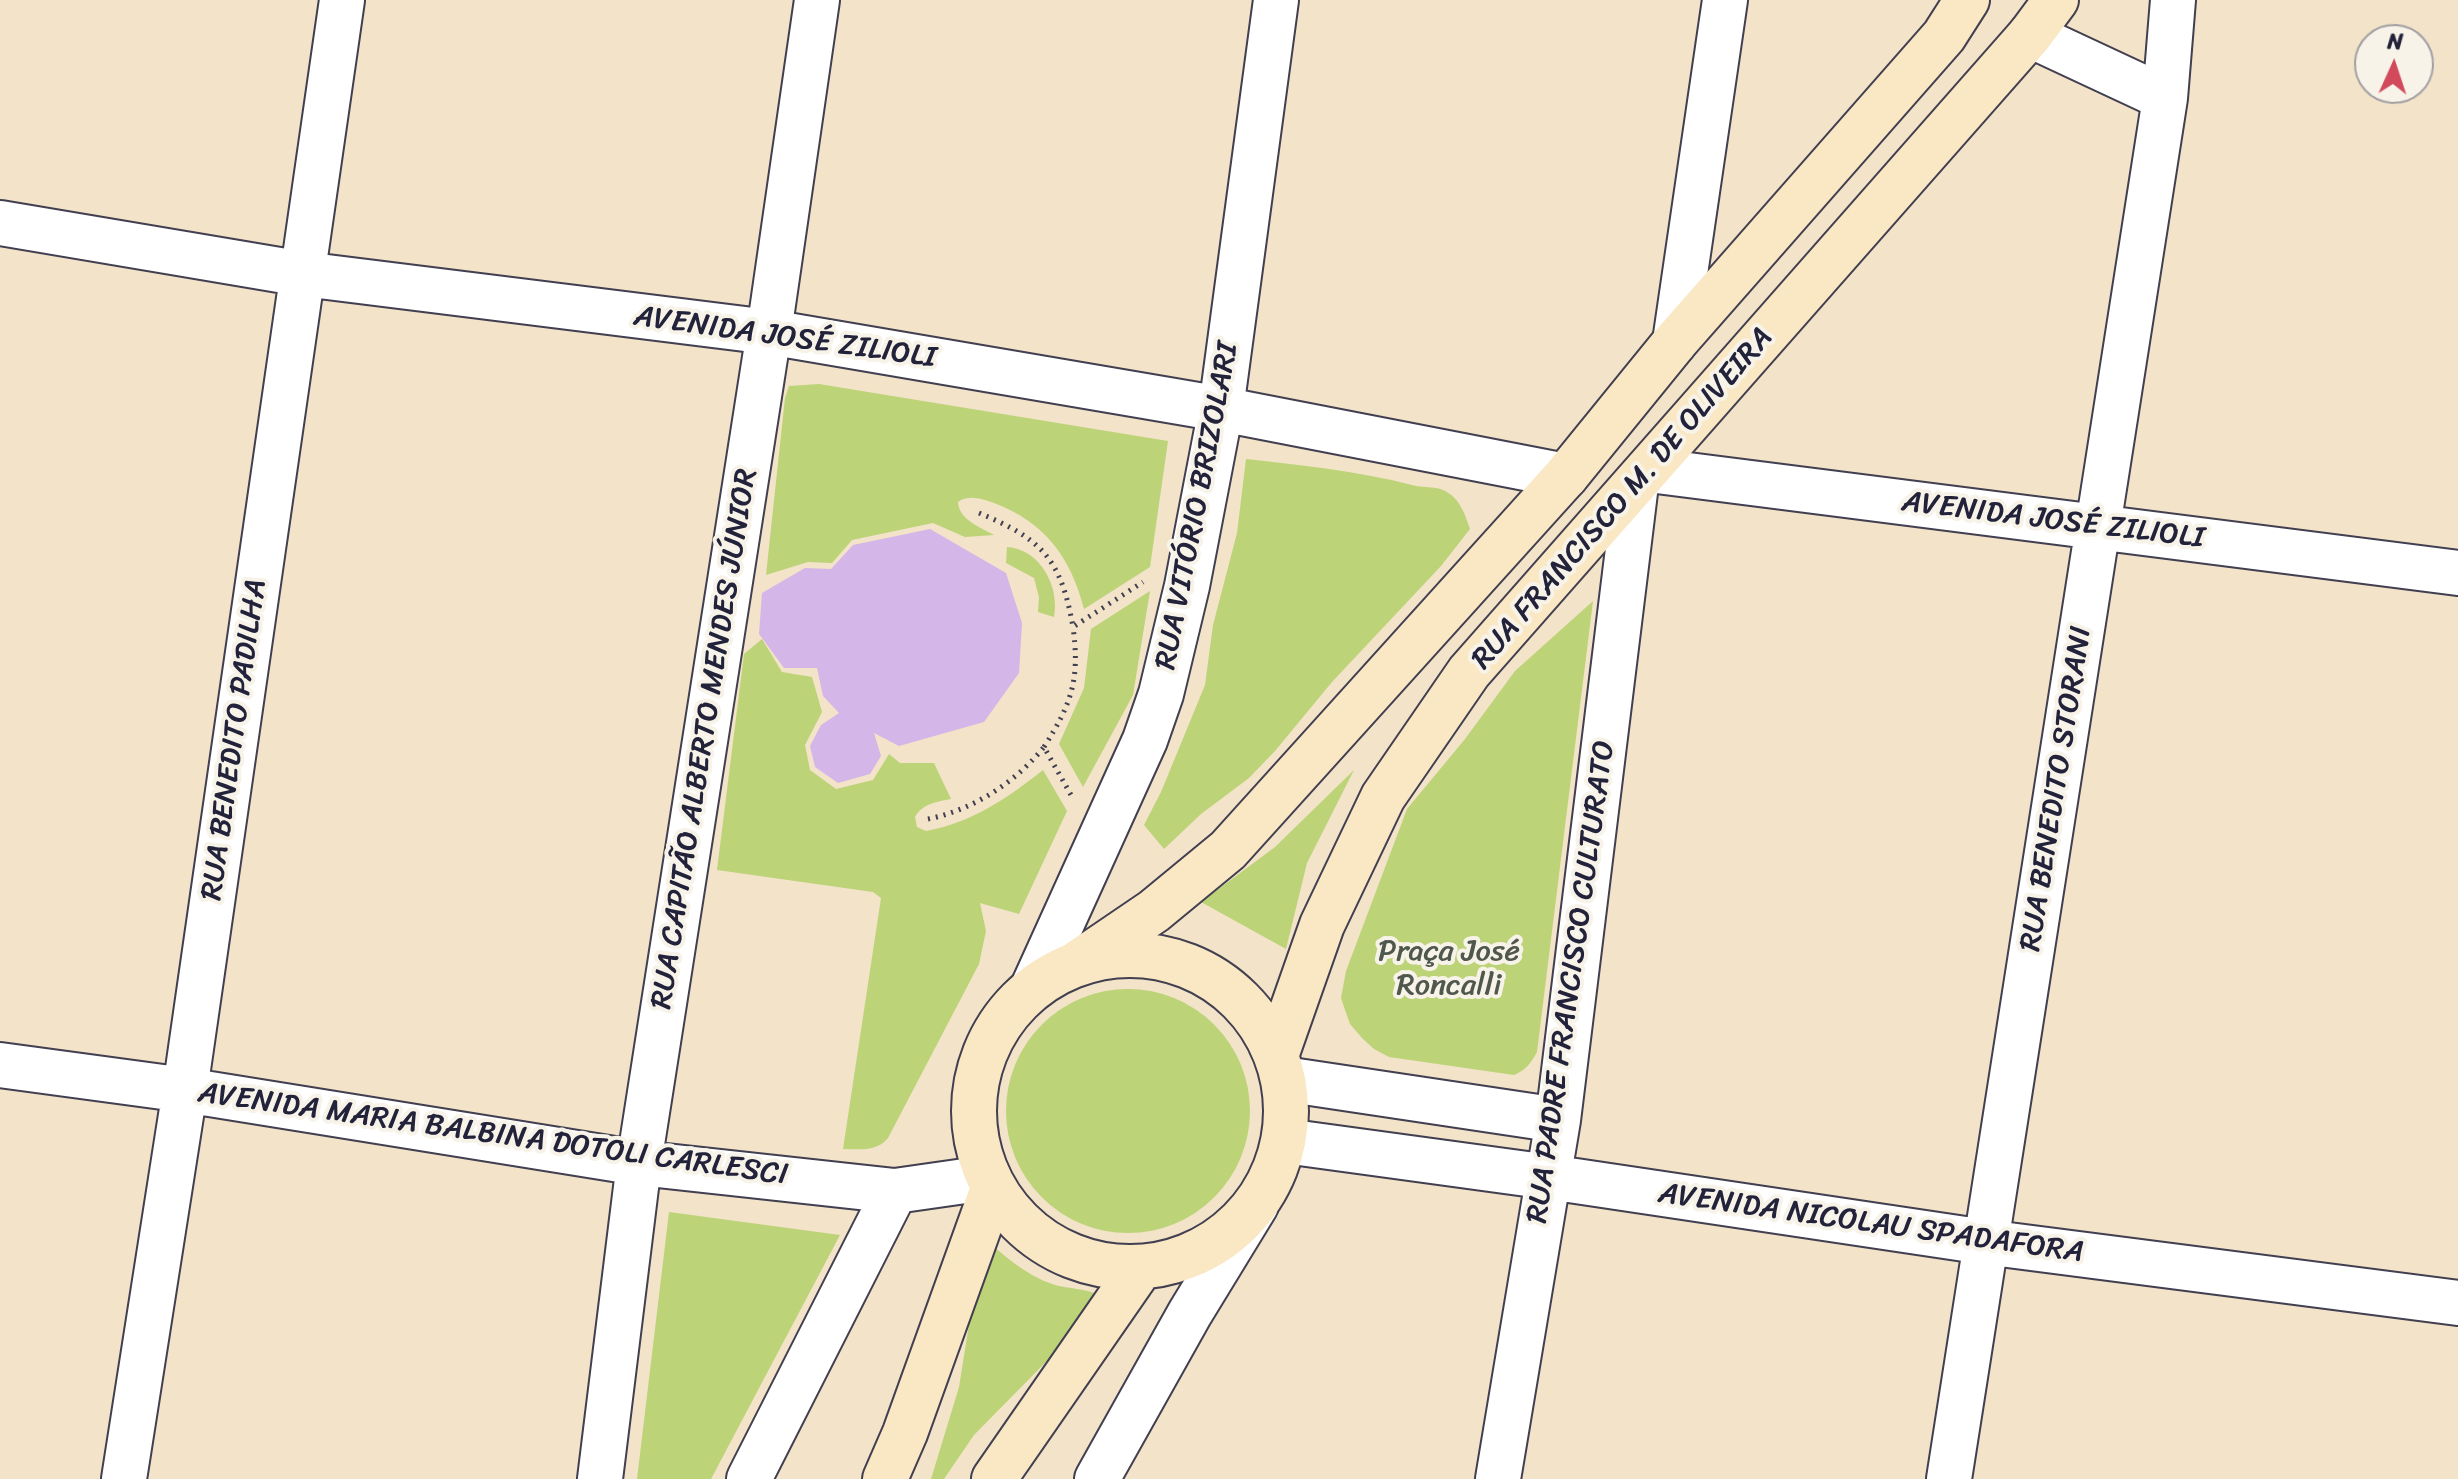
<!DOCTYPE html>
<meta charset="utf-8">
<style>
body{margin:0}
#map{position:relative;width:2458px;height:1479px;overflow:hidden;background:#f2e3c9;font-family:Sriracha,sans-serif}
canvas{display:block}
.north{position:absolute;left:2354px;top:24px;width:80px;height:80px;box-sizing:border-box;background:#f7f3e8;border:2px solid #a29fa3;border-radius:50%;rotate:3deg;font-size:22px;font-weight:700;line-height:32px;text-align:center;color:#22223b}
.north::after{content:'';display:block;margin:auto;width:28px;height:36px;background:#d1495b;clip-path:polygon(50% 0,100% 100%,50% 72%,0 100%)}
</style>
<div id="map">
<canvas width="2458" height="1479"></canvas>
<div class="north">N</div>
</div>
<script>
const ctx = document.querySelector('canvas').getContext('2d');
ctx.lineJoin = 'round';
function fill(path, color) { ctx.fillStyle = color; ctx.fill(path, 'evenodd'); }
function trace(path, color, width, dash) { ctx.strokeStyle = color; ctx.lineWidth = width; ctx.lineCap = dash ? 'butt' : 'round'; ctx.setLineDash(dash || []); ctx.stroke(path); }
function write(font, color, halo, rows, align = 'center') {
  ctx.font = font + ' Sriracha,sans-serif'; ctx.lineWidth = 8; ctx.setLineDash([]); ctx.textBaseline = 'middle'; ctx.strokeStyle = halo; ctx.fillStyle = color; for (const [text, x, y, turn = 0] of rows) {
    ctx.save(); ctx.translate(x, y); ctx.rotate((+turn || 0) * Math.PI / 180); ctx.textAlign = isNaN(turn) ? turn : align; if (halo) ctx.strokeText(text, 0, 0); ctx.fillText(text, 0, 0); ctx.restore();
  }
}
fill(new Path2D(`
 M819,384l349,57 -18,126 -66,42c-13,-51 -39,-87 -90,-106 -11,-4 -26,-9 -36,-1 1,18 22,25 36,33l-29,2 -32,-14 -81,17 -20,23 -24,-1 -42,13 19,-177 4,-12z
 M1246,459c55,6 112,12 166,26 10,3 22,1 31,5 17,8 21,22 27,39l-29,37 -109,116 -57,69 -26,27 -48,36 -37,35 -20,-24 17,-33 44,-107 8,-60 24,-92z
 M1007,547c34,2 53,41 47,70l-16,-5 1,-15 -5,-19 -28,-15z
 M1150,591l-17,104 -50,92 -24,-43 25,-56 7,-59z
 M1593,601l-56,451c-6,11 -11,18 -23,23l-125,-18 -15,-8 -12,-11 -12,-14 -5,-14 -4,-12 5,-27 61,-162 58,-70 50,-68z
 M762,639l20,33 30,5 10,35 -17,33 5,25 26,19 37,-9 16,-26 11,9h34l17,36c-14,3 -28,4 -36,18l2,10 9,4c45,-8 82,-33 117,-61l24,41 -48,103 -39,-11 6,28 -7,33 -91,174c-11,14 -29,11 -45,11l38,-251 -8,-6 -156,-22 27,-216z
 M1354,770l-47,93 -21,86 -85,-47 74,-55z
 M1006 1111a122 122 0 1 1 244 0a122 122 0 1 1-244 0Z
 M669,1212l171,23 -129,244h-74z
 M983,1237c20,18 43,38 69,47 17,6 41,3 54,17l-132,134 -30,44h-13l28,-92z`), '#bdd378');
fill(new Path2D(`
 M930,529l76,44 16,50 -3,50 -35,49 -85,24 -25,-13 7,23 -11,18 -32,9 -23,-16 -5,-21 11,-21 18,-12 -16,-17 -6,-28h-33l-25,-34 3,-41 43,-25 26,1 22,-24z`), '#d4b6e8');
const minor = new Path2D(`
 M2030,35l135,63
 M0,223l303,51 466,58 452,77 345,67
 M1675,342l50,-342
 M1649,470l809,103
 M1033,987l112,-247 16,-46 26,-108 34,-177 55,-409
 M0,1065l185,25 454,73 256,28 91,-13
 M1284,1079l274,41
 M1285,1141l264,36 436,65 473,61
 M124,1479l61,-389 157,-1090
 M600,1479l39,-316 130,-831 48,-332
 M749,1479l146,-288
 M1097,1479l93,-166 66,-108
 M1498,1479l60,-359 78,-636
 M1949,1479l216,-1381 8,-98`);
const secondary = new Path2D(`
 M974 1111a156 156 0 1 1 312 0a156 156 0 1 1-312 0Z
 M1076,964l78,-53 74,-61 338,-374 109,-134 269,-306 23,-36
 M1277,1053l45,-128 61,-128 86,-125 561,-637 26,-35
 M885,1479l20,-46 86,-239
 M994,1479l147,-212`);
trace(minor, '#413f50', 48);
trace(secondary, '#413f50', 48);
trace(new Path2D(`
 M979,513c63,26 82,46 94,114l70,-45
 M1044,747c28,-44 36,-68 29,-120
 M928,819c45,-9 88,-37 116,-72l27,48`), '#413f50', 5, [2, 6]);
trace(minor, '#fff', 44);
trace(secondary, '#fae7c3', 44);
write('30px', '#22223b', '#f7f3e8', [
 ["AVENIDA JOSÉ ZILIOLI",785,338,8],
 ["RUA FRANCISCO M. DE OLIVEIRA",1623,499,-49],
 ["RUA VITÓRIO BRIZOLARI",1198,506,-79],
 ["AVENIDA JOSÉ ZILIOLI",2053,521,7],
 ["RUA CAPITÃO ALBERTO MENDES JÚNIOR",705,739,-81],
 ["RUA BENEDITO PADILHA",235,740,-82],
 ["RUA BENEDITO STORANI",2057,789,-81],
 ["RUA PADRE FRANCISCO CULTURATO",1572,982,-82],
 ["AVENIDA MARIA BALBINA DOTOLI CARLESCI",493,1135,8],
 ["AVENIDA NICOLAU SPADAFORA",1871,1224,8]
]);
write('30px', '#50574d', '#f7f3e8', [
 ["Praça José",1449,952],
 ["Roncalli",1449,986]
]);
</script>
